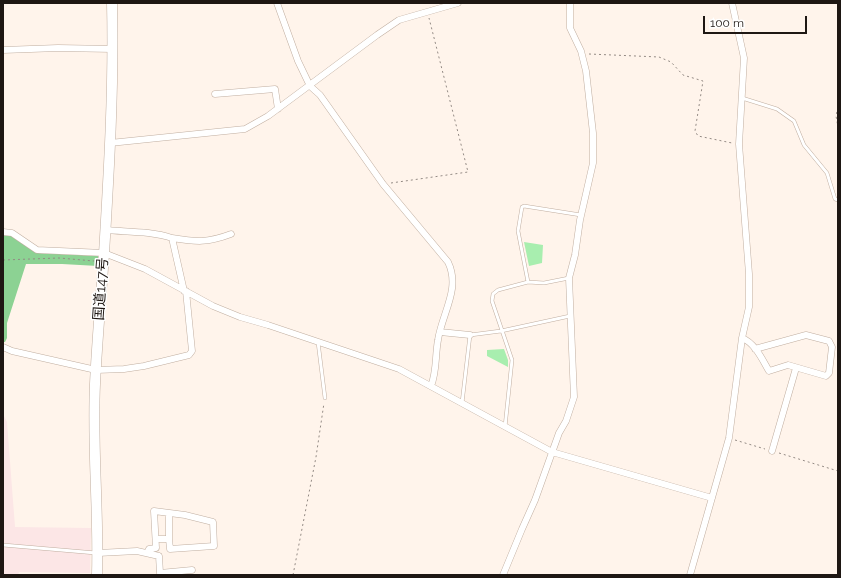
<!DOCTYPE html>
<meta charset="utf-8">
<style>
body{margin:0}
#map{position:relative;width:841px;height:578px;overflow:hidden;background:#fff4eb;font-family:Raleway,sans-serif}
canvas{display:block}
.frame{position:absolute;inset:0;border:4px solid #1e1713;pointer-events:none}
.scale{position:absolute;left:703px;top:16px;width:104px;height:18px;box-sizing:border-box;border:2px solid #1e1713;border-top:0;padding-left:5px;font-size:12px;line-height:14px;white-space:nowrap;color:#1e1713;-webkit-text-stroke:3px #fff;paint-order:stroke}
</style>
<div id="map">
<canvas width="841" height="578"></canvas>
<div class="frame"></div>
<div class="scale">100 m</div>
</div>
<script>
const ctx = document.querySelector('canvas').getContext('2d');
ctx.lineJoin = 'round';
function fill(path, color) { ctx.fillStyle = color; ctx.fill(path, 'evenodd'); }
function trace(path, color, width, dash) { ctx.strokeStyle = color; ctx.lineWidth = width; ctx.lineCap = dash ? 'butt' : 'round'; ctx.setLineDash(dash || []); ctx.stroke(path); }
function write(font, color, halo, rows, align = 'center') {
  ctx.font = font + ' Raleway,"Noto Sans JP",sans-serif'; ctx.lineWidth = 3; ctx.setLineDash([]); ctx.textBaseline = 'middle'; ctx.strokeStyle = halo; ctx.fillStyle = color; for (const [text, x, y, turn = 0] of rows) {
    ctx.save(); ctx.translate(x, y); ctx.rotate((+turn || 0) * Math.PI / 180); ctx.textAlign = isNaN(turn) ? turn : align; if (halo) ctx.strokeText(text, 0, 0); ctx.fillText(text, 0, 0); ctx.restore();
  }
}
fill(new Path2D(`
 M3,414l4,8 8,105 76,1 -1,45 -71,-1 -1,3h-15z`), '#fce6e6');
fill(new Path2D(`
 M524,242l19,3 -1,18 -13,3z
 M504,349l4,11v7l-21,-11v-6z`), '#a8eeaf');
fill(new Path2D(`
 M3,235l9,1 26,17 60,3v10l-36,-2h-36l-19,59v15l-2,4h-2z`), '#8cd293');
const service = new Path2D(`
 M742,98l35,11 17,12 10,24 23,28 8,26 3,1
 M528,282l-10,-51 4,-24 2,-1 57,9
 M318,342l7,56
 M462,403l8,-68 31,-4 69,-15
 M505,427l7,-67 -20,-59 1,-7 5,-4 30,-8 16,1 25,-5
 M3,545l93,8`);
const minor = new Path2D(`
 M277,3l21,58 12,25 10,9 63,89 65,78c13,27 -6,51 -10,78 -3,16 -1,31 -7,46
 M3,50l55,-2 55,1
 M215,94l60,-5 3,20
 M110,143l135,-14 23,-13 109,-81 22,-15 59,-17
 M105,230c23,2 46,1 67,8
 M3,232l9,1 25,17 67,3 41,16 68,37 27,11 28,8 131,44 153,83 160,46
 M184,291l-12,-53c25,4 35,5 59,-4
 M440,332l30,3
 M742,338c13,5 20,21 27,33l19,-6 38,11 3,-3 3,-26 -3,-6 -23,-6 -51,14
 M3,347l9,4 84,19 28,-1 20,-3 45,-11 3,-4 -6,-60
 M772,451l24,-83
 M169,513v26
 M98,553l39,-2 22,5 1,17 32,-3
 M147,553l2,-4 7,-1 -2,-37 31,4 28,7 1,24 -44,3 -1,-10h-13
 M503,575l19,-46 13,-29 24,-67 7,-12 8,-24 -5,-119 6,-23 5,-35 13,-57v-30l-7,-62 -5,-20 -11,-23v-25
 M690,575l39,-137 13,-100 7,-31v-33l-10,-130 5,-86 -12,-55`);
const trunk = new Path2D(`
 M97,575c2,-64 -5,-127 -2,-191 2,-43 6,-86 9,-130 5,-83 10,-167 8,-251`);
trace(service, '#c0aea0', 4);
trace(minor, '#c0aea0', 7);
trace(trunk, '#c0aea0', 11);
trace(new Path2D(`
 M589,54l70,3 12,5 12,13 20,6 -8,50 3,5 34,7
 M838,107l-2,9 2,11
 M391,183l77,-11 -39,-154
 M3,260l56,-2 35,3
 M735,440l30,9
 M779,453l59,18
 M293,575l23,-118 8,-54`), '#938a84', 1, [2, 3]);
trace(service, '#fff', 3);
trace(minor, '#fff', 6);
trace(trunk, '#fff', 10);
write('14px', '#1e1713', '#fff', [
 ["国道147号",101,289,-86]
]);
</script>
